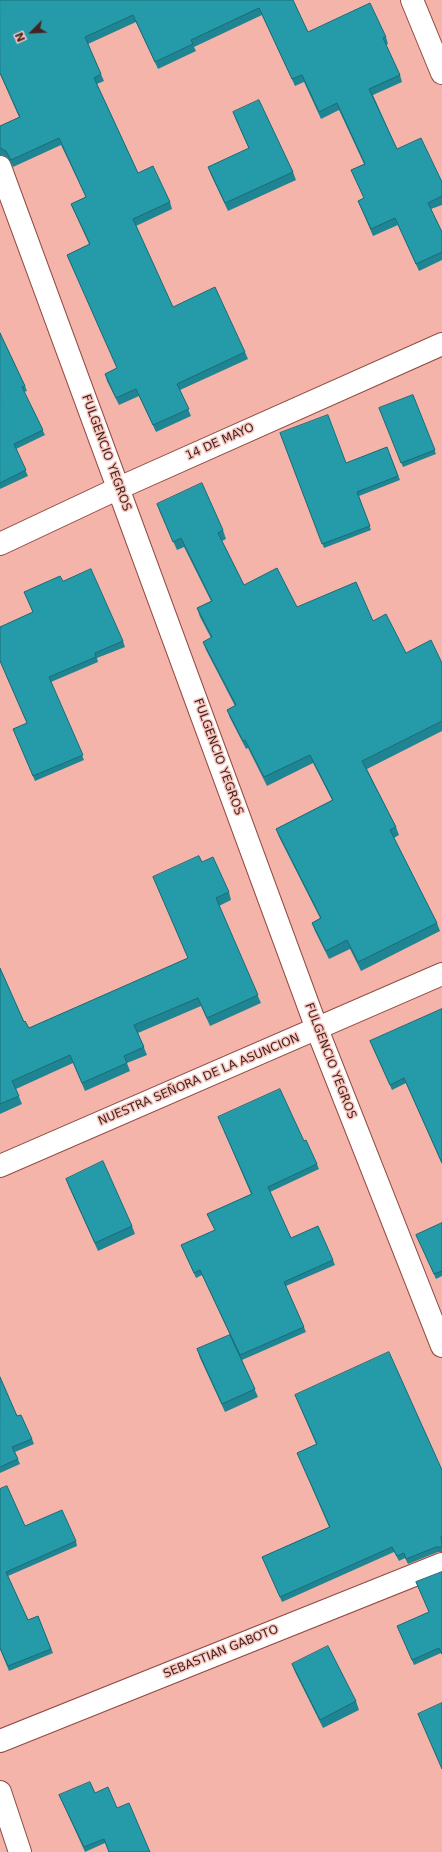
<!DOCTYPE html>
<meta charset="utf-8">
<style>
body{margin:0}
#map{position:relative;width:442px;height:1852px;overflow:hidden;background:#f5b4aa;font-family:"DejaVu Sans",sans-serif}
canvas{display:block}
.north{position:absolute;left:12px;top:12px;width:40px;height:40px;-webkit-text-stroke:3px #f8c6be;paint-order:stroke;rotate:246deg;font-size:11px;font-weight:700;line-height:16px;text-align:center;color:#442420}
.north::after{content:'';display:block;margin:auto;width:14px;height:18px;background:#442420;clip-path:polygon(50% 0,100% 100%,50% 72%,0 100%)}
</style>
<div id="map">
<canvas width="442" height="1852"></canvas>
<div class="north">N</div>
</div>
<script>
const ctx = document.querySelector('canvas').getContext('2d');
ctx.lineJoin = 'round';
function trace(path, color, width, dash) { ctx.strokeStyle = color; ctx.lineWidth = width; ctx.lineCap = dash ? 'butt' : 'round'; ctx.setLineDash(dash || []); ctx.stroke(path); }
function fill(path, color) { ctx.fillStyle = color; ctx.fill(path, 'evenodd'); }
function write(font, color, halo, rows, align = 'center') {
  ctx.font = font + ' "DejaVu Sans",sans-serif'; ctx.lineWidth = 3; ctx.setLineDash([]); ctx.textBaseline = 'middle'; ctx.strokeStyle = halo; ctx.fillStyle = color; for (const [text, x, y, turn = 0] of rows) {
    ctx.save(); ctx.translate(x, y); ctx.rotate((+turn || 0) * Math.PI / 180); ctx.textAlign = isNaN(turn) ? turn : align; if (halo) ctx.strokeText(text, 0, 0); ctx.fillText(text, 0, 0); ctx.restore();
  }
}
const street = new Path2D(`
 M412,0l30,73
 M0,167l317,862 125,317
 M0,544l119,-56 323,-144
 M0,1166l442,-192
 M0,1741l442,-177
 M0,1792l20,60`);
trace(street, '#924b42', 24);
trace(street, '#fff', 22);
fill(new Path2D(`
 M0,0h293l15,32 78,5 2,7 -2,1 14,30 2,7 -29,13 24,54 45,33v23l-11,4 11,23v28l-23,11 -21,-46 -25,11 -15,-35 6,-3 -13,-28 13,-6 -25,-54 -18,9 -17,-37 -9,4 -33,-71 -68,32 2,4 -38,18 -22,-47 -48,22 16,37 -7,3 41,89 32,29 2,7 -36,17 37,81 72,45 3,7 -68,31 11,26 -35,16 -17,-36 -20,9 -12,-24 -2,-7 12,-6 -50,-113 22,-11 -15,-33 -3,-7 15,-7 -25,-52 -48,22 -5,-9 -6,-3h-2v-29l19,-9 -19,-43z
 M233,112l60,60 3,8 -68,31 -17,-36 -3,-8 41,-18 -13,-29z
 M0,333l25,53 2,5 -3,1 21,43 -29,14 12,27 -28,13z
 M413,395l23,59 -33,13 -24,-59z
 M280,433l66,30 41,-16 13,33 -41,16 12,34 -47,18z
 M157,504l66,26 3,9 -4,2 22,44 53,22 76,14 33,32 36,10v68l-75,38 29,58 3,8 -5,3 43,85 3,8 -79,40 -11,-22 -21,10 -14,-28 -3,-8 8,-5 -41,-81 -3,-8 56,-29 -19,-37 -46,23 -19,-38 -2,1 -16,-31 -3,-8 8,-4 -29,-56 -3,-8 8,-4 -11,-21 -3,-9 14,-7 -27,-54 -7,3 -17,-38z
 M63,581l60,60 2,6 -28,11 1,4 -47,20 33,78 -49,21 -22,-52 14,-6 -27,-62v-34l33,-15 -9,-20z
 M202,862l27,30 2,8 -12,6 42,97 -51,23 -9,-20 -63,27 9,22 -20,8 3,8 -45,20 -12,-28 -57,26 6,15 -22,10v-146l24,54 5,6 159,-70 -35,-81z
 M442,1009v155l-36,-81 -14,7 -22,-49z
 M218,1117l86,24 13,23 2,5 -49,23 21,46 42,22 2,5 -49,21 20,46 -64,28 16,37 -33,15 -25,-54 -3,-9 33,-14 -28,-60 -6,3 -15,-33 34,-15 -8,-16 44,-20z
 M66,1179l66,47 3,8 -37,17 -29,-64z
 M442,1223v53l-6,3 -20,-44z
 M0,1377l17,39 15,23 2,5 -19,8 5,12 -20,9z
 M295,1395l147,75v82h-4l-30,12 -3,-6 -6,3 -5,-9 -112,50 -20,-45 67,-30 -32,-74 19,-9z
 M0,1489l25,37 51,15 1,5 -69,30 20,44 10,-4 15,37 -44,18 -9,-22z
 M442,1572v83l-1,-2 -27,12 -17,-39 32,-14 -13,-30z
 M292,1664l64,37 3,9 -36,18 -28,-56z
 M95,1793l22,15 33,44h-41l-4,-9 -20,9 -26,-57z`), '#208592');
const building = new Path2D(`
 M0,0h293l15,32 62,-29 16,34 -3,1 17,37 -31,14 28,60 24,-11 21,44v14l-14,7 14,29v20l-26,12 -21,-46 -24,11 -13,-28 6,-3 -13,-28 14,-6 -28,-61 -18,9 -17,-37 -10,4 -33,-71 -68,32 2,4 -38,18 -22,-47 -48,22 16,37 -7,4 44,95 15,-7 17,36 -37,17 40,88 42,-20 30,65 -68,32 12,25 -36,16 -17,-36 -20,9 -11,-24 12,-6 -50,-113 23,-11 -19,-40 15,-7 -27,-59 -48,22 -5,-9 -6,-3v-22l20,-9 -20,-44z
 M259,100l34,72 -68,31 -17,-36 41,-19 -16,-36z
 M0,333l25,53 -3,1 21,43 -29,14 12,26 -26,13z
 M413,395l22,55 -34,13 -22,-55z
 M328,415l18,48 41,-16 11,29 -41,16 13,34 -48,18 -42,-111z
 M202,483l21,47 -5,3 26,52 33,-17 20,39 59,-25 17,39 13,-7 20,39 25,-13 11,23v58l-80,40 34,66 -6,3 47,93 -79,39 -11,-22 -21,11 -14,-28 9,-5 -45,-89 57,-29 -23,-45 -46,22 -19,-37 -2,1 -16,-31 9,-5 -33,-63 9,-5 -15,-29 15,-7 -31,-63 -8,4 -16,-38z
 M91,569l32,72 -28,12 1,4 -47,20 34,78 -50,21 -20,-47 14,-6 -27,-62v-34l33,-15 -9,-20 36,-16 3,5z
 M199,856l3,6 11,-5 16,35 -13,6 42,97 -51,23 -9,-20 -64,27 10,22 -20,9 3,7 -45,20 -12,-28 -58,26 7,15 -19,8v-136l24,54 1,-1 4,7 159,-70 -35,-81z
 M442,1009v154l-38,-85 -14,7 -20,-44z
 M280,1089l24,52 2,-1 11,24 -49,23 23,51 27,-12 15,34 -49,22 20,45 -64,28 -40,-85 -6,3 -13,-28 34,-15 -8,-16 45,-20 -34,-77z
 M103,1161l29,65 -37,17 -29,-64z
 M442,1223v48l-8,3 -18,-39z
 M230,1335l25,54 -33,15 -25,-55z
 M389,1352l53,118v66h-1l1,11h-6l-30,12 -2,-6 -7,3 -5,-9 -112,50 -18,-40 68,-30 -33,-74 20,-9 -22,-49z
 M0,1377l17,39 4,-1 11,24 -20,8 6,12 -18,8z
 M7,1486l18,40 37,-16 14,31 -70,31 22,48 10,-4 13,33 -43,17 -8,-18v-159z
 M442,1572v82l-3,-6 -27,12 -15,-34 32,-14 -13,-30z
 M328,1646l28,55 -36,19 -28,-56z
 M442,1703v66l-24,-55z
 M90,1782l5,11 13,-6 9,21 12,-5 21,49h-41l-5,-13 -20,8 -25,-52z`);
fill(building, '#259baa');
trace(building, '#1a6c77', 1);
write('12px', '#442420', '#f8c6be', [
 ["14 DE MAYO",220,442,-24],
 ["FULGENCIO YEGROS",106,453,70],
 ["FULGENCIO YEGROS",218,757,70],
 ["FULGENCIO YEGROS",330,1061,69],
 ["NUESTRA SEÑORA DE LA ASUNCION",199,1080,-23],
 ["SEBASTIAN GABOTO",221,1652,-22]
]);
</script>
